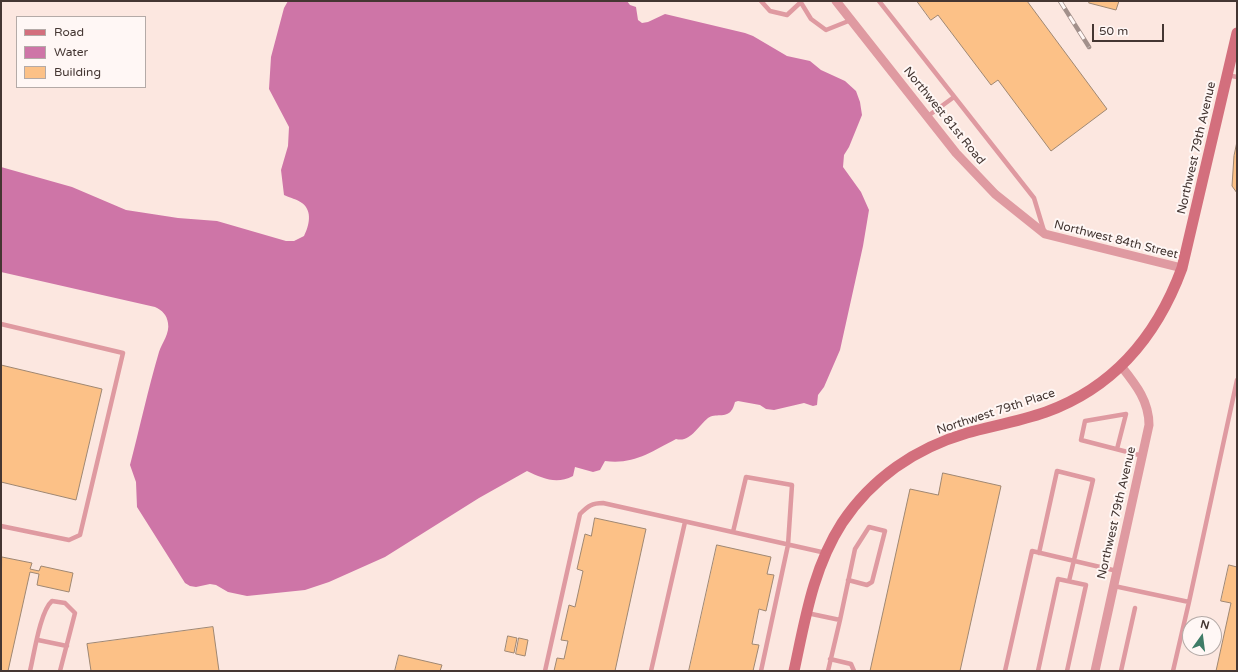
<!DOCTYPE html>
<style>
body{margin:0}
#map{position:relative;width:1238px;height:672px;overflow:hidden;background:#fce7e0;font-family:"Varela Round",sans-serif}
canvas{display:block}
.frame{position:absolute;inset:0;border:2px solid #443632;pointer-events:none}
.legend{position:absolute;left:16px;top:16px;width:130px;height:72px;box-sizing:border-box;background:#fff7f5;border:1px solid #b4aaa7;margin:0;padding:5px 7px;list-style:none;font-size:12px;color:#443632}
.legend li{display:flex;align-items:center;gap:8px;height:20px}
.legend b{width:20px;border:1px solid #b4aaa7}
.north{position:absolute;left:1182px;top:616px;width:40px;height:40px;box-sizing:border-box;background:#fff7f5;border:1px solid #b4aaa7;border-radius:50%;rotate:14deg;font-size:11px;font-weight:700;line-height:16px;text-align:center;color:#443632}
.north::after{content:'';display:block;margin:auto;width:14px;height:18px;background:#3f7c67;clip-path:polygon(50% 0,100% 100%,50% 72%,0 100%)}
.scale{position:absolute;left:1092px;top:24px;width:72px;height:18px;box-sizing:border-box;border:2px solid #443632;border-top:0;padding-left:5px;font-size:12px;line-height:14px;white-space:nowrap;color:#443632;-webkit-text-stroke:3px #fff7f5;paint-order:stroke}
</style>
<div id="map">
<canvas width="1238" height="672"></canvas>
<div class="frame"></div>
<ul class="legend">
<li><b style="height:5px;background:#d36f7d"></b>Road</li>
<li><b style="height:11px;background:#ce75a7"></b>Water</li>
<li><b style="height:11px;background:#fcc187"></b>Building</li>
</ul>
<div class="north">N</div>
<div class="scale">50 m</div>
</div>
<script>
const ctx = document.querySelector('canvas').getContext('2d');
ctx.lineJoin = 'round';
function fill(path, color) { ctx.fillStyle = color; ctx.fill(path, 'evenodd'); }
function trace(path, color, width, dash) { ctx.strokeStyle = color; ctx.lineWidth = width; ctx.lineCap = dash ? 'butt' : 'round'; ctx.setLineDash(dash || []); ctx.stroke(path); }
function write(font, color, halo, rows, align = 'center') {
  ctx.font = font + ' "Varela Round",sans-serif'; ctx.lineWidth = 4; ctx.setLineDash([]); ctx.textBaseline = 'middle'; ctx.strokeStyle = halo; ctx.fillStyle = color; for (const [text, x, y, turn = 0] of rows) {
    ctx.save(); ctx.translate(x, y); ctx.rotate((+turn || 0) * Math.PI / 180); ctx.textAlign = isNaN(turn) ? turn : align; if (halo) ctx.strokeText(text, 0, 0); ctx.fillText(text, 0, 0); ctx.restore();
  }
}
fill(new Path2D(`
 M288,1h339l3,4 6,2 2,13 4,3 6,-1 17,-8 80,19 8,3 34,20 23,5 11,9 24,11 11,10 4,11 2,13 -13,32 -5,8 -1,12 18,25 8,18 -6,36 -23,104 -16,37 -6,8 -1,10 -4,1 -9,-3 -30,7 -8,-1 -6,-4 -22,-4 -3,1c-1,3 -2,7 -4,9 -5,7 -16,2 -23,7 -10,8 -18,25 -32,21 -25,13 -43,26 -71,22l-5,9 -7,2 -18,-5 -2,9c-17,9 -31,2 -46,-5l-48,27 -94,59 -56,25 -24,8 -58,6 -19,-4 -12,-7 -6,-1 -14,3 -6,-1 -5,-3 -48,-76 -1,-25 -6,-17c10,-38 18,-76 29,-113 3,-9 11,-19 9,-29 -1,-8 -6,-13 -13,-16l-154,-35v-105l71,20 54,23 52,8 39,3 69,20h8l10,-5c5,-10 9,-25 -2,-33 -5,-4 -12,-5 -18,-8l-3,-25 7,-24 1,-19 -20,-38 2,-32 13,-49z`), '#ce75a7');
const building = new Path2D(`
 M917,1h110l80,108 -56,42 -53,-71 -7,5 -53,-70 -7,5z
 M1090,1h29l-3,9 -27,-7z
 M1237,142v51l-5,-7 2,-30z
 M1,365l101,24 -26,111 -75,-18z
 M943,473l58,13 -41,185h-90l40,-182 28,6z
 M595,518l51,11 -31,142h-61l3,-13 7,1 4,-18 -7,-1 8,-35 6,2 8,-36 -6,-2 8,-35 6,2z
 M717,545l54,12 -4,17 7,1 -8,36 -7,-2 -7,35 7,1 -6,26h-64z
 M2,557l30,6 -2,6 9,2 2,-5 32,7 -4,19 -32,-7 2,-11 -9,-2 -22,99h-7z
 M1229,565l8,2v104h-21l15,-68 -10,-2z
 M213,627l6,44h-128l-4,-27z
 M508,636l9,2 -3,15 -9,-2z
 M519,638l9,2 -3,16 -9,-2z
 M399,655l43,10 -2,6h-45z`);
fill(building, '#fcc187');
trace(building, '#9f8772', 1);
trace(new Path2D(`
 M761,1l9,10 17,4 14,-13
 M800,1l11,18 15,11 25,-10
 M879,1l155,197 10,33
 M1227,75l10,2
 M928,116l26,-19
 M1,324l122,29 -43,182 -11,5 -68,-14
 M1117,449l9,-35 -41,7 -4,19 62,16
 M733,532l13,-55 46,8 -4,60 -27,126
 M1039,553l18,-82 36,9 -24,101
 M1114,586l75,16 -16,69
 M1189,602l48,-222
 M807,613l33,7 15,-71 14,-22 16,4 -13,51 -5,3 -19,-5
 M38,640l29,6
 M830,659l21,5 3,7
 M30,671c4,-16 10,-60 22,-70l13,2 10,10 -15,58
 M545,671l35,-157c8,-8 12,-11 23,-11l223,50
 M651,671l34,-149
 M828,671l12,-51
 M1005,671l27,-120 85,20
 M1038,671l20,-92 28,6 -19,86
 M1121,671l14,-63`), '#df9aa1', 4.5);
trace(new Path2D(`
 M836,1l120,152 39,41 50,40 137,34
 M1095,671l54,-246c0,-24 -13,-40 -28,-59`), '#df9aa1', 9);
trace(new Path2D(`
 M794,671c11,-51 19,-103 48,-148 30,-45 74,-75 125,-90 26,-7 53,-12 79,-21 69,-25 111,-76 136,-144l55,-235`), '#d36f7d', 11);
const rail = new Path2D(`
 M1060,1l29,46`);
trace(rail, '#a2908b', 4.5);
trace(rail, '#fff7f5', 3, [9]);
write('12px', '#443632', '#fff7f5', [
 ["Northwest 81st Road",944,116,51],
 ["Northwest 79th Avenue",1197,148,-77],
 ["Northwest 84th Street",1116,240,14],
 ["Northwest 79th Place",996,412,-18],
 ["Northwest 79th Avenue",1117,513,-77]
]);
</script>
